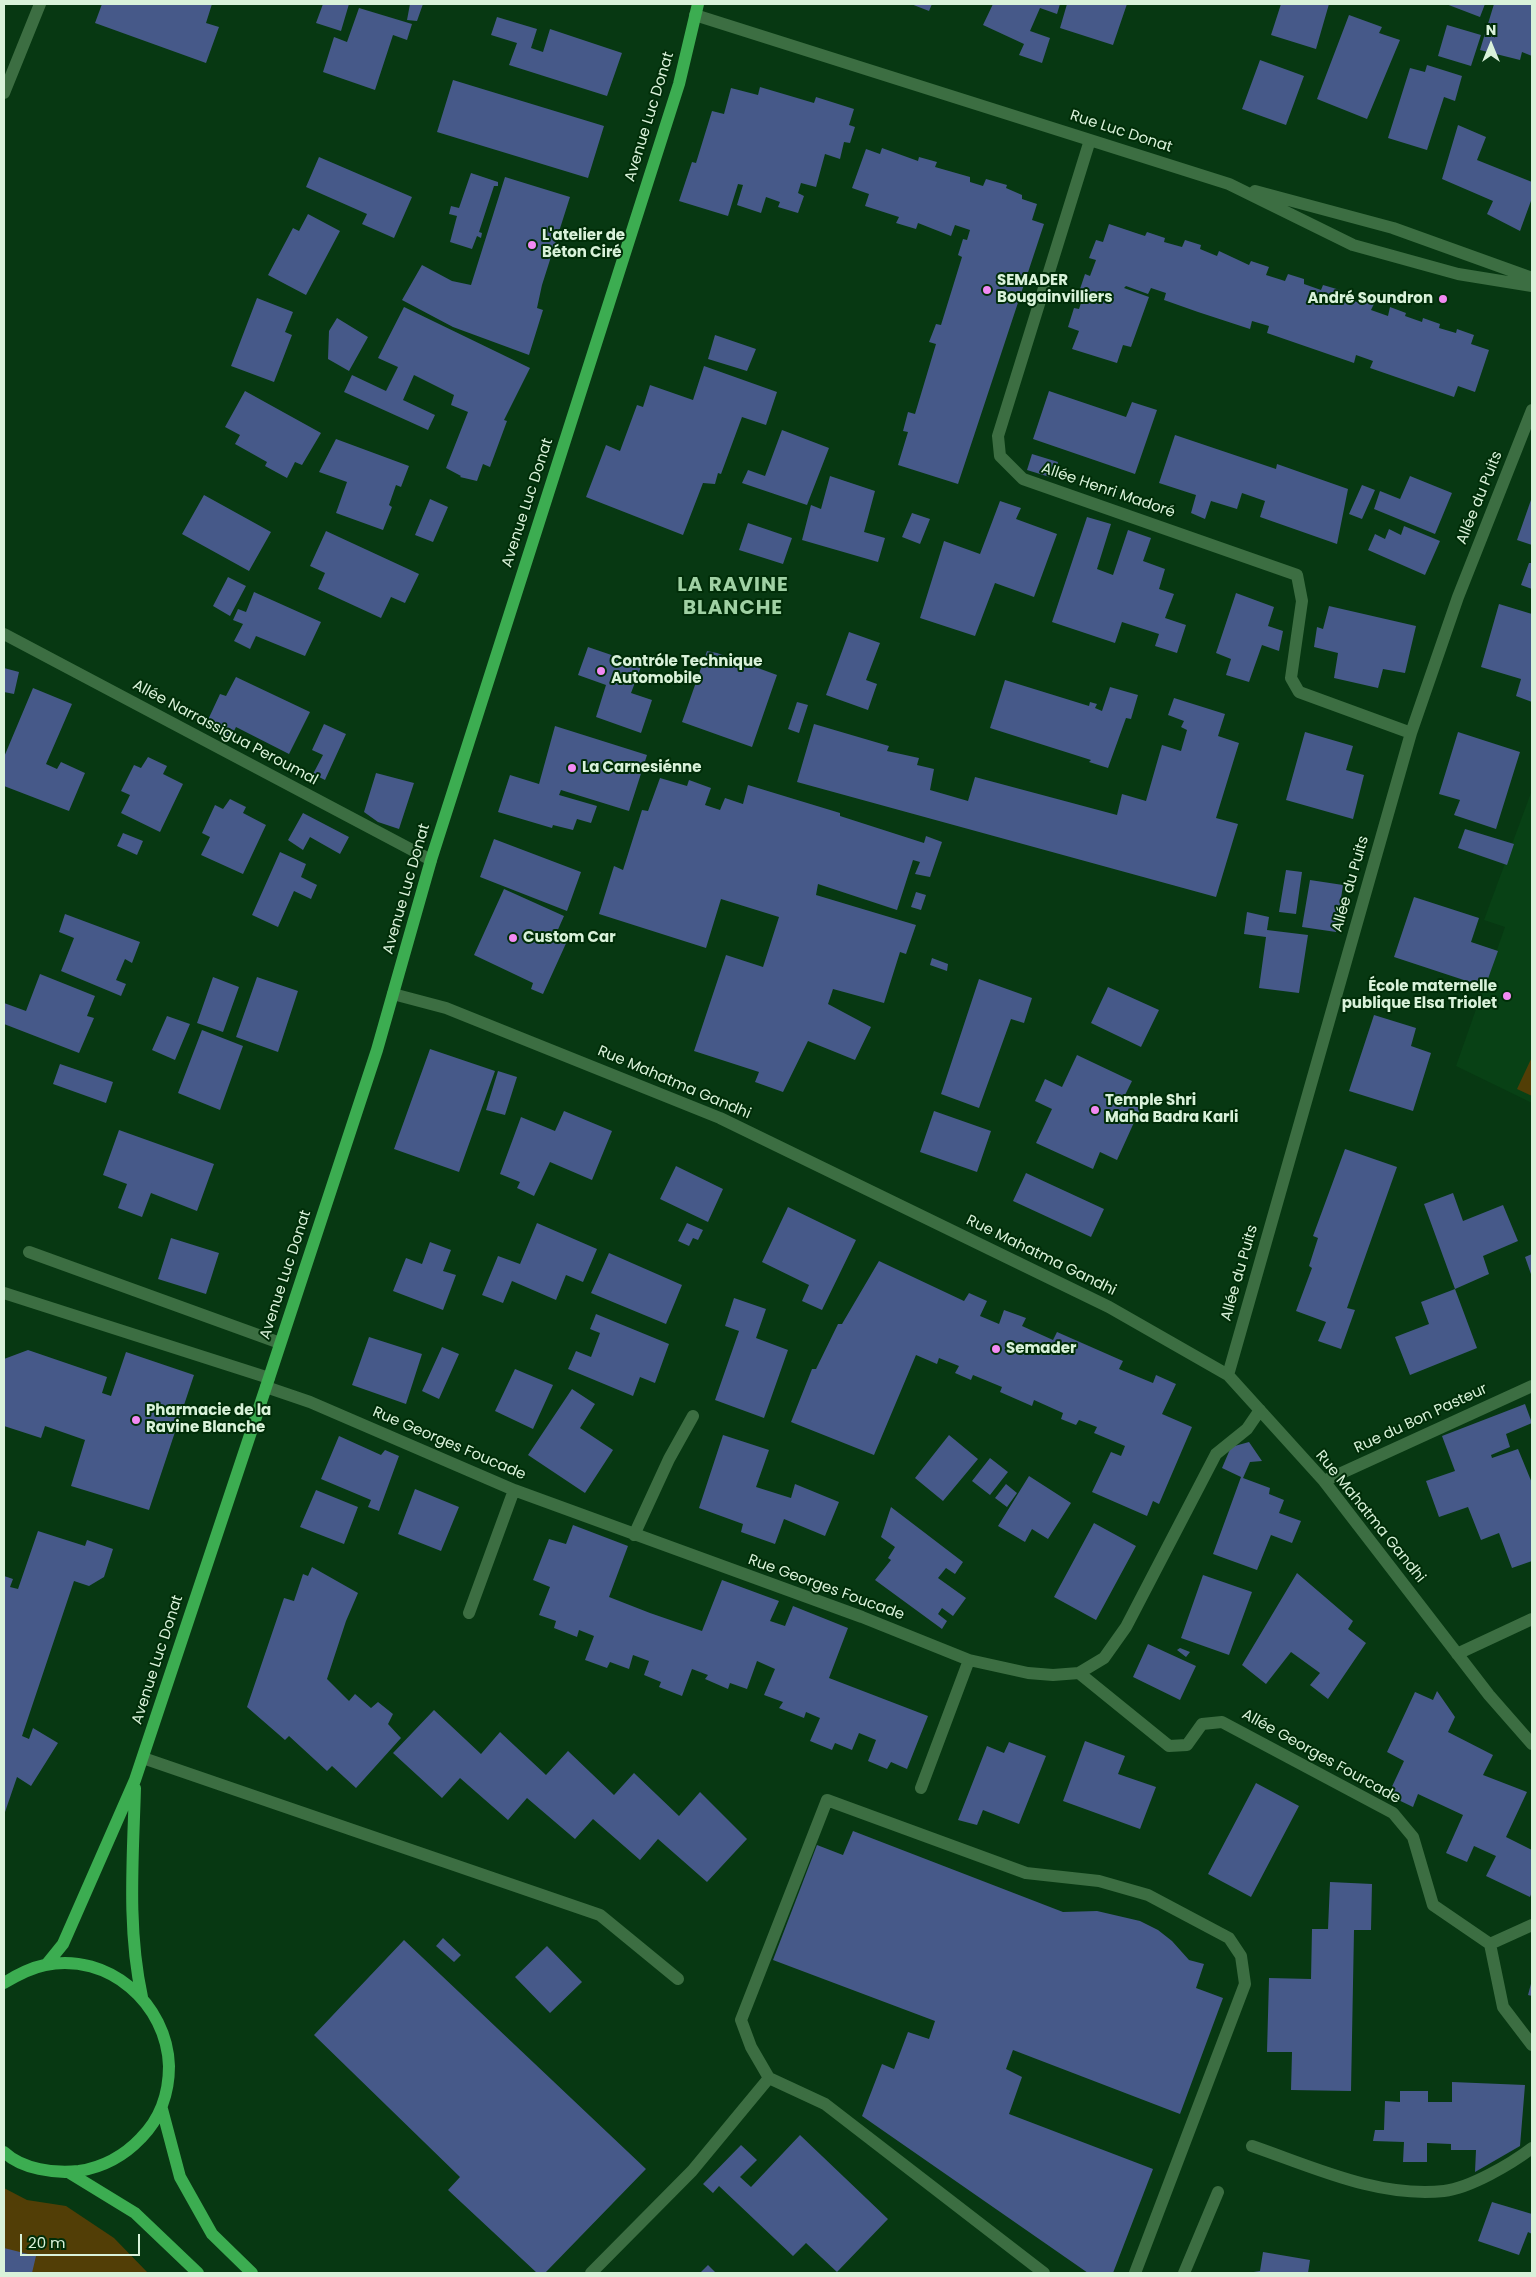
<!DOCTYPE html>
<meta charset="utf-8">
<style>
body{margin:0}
#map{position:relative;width:1536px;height:2277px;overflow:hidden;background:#073812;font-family:Poppins,sans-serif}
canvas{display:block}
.frame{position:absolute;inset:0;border:5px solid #d9f2da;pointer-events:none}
.north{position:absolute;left:1466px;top:20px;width:50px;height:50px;-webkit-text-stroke:4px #002d08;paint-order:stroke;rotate:0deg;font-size:14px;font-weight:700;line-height:20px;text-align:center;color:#d9f2da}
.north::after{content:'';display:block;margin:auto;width:18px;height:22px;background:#d9f2da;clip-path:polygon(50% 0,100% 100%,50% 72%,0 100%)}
.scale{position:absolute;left:20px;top:2234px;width:120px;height:22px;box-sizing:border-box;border:2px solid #d9f2da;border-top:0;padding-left:6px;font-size:15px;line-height:18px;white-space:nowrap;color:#d9f2da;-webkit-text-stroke:4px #002d08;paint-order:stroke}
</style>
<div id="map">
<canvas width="1536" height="2277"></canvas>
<div class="frame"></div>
<div class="north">N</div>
<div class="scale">20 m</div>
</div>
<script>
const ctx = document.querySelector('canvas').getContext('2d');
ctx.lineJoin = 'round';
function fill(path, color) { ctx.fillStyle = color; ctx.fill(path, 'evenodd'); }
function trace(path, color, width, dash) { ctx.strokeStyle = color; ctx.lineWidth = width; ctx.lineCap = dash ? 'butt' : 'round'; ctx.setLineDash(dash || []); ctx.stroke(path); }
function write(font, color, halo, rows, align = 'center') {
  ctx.font = font + ' Poppins,sans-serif'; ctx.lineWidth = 4; ctx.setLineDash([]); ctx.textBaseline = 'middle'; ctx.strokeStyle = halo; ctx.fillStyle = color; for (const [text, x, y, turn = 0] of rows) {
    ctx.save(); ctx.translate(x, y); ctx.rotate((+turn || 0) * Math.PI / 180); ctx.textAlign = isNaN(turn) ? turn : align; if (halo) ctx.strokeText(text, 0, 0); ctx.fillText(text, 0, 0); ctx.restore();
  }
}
fill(new Path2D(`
 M1532,790v313l-76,-37 49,-139 -21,-7z`), '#084115');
fill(new Path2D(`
 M1532,1057v39l-15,-7z
 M4,2188l23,12 39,6 48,32 34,35h-144z`), '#523e06');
fill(new Path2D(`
 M102,4h110l-6,19 13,4 -13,36 -111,-40z
 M323,4h26l-8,27 -25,-8z
 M410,4h13l-6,17 -10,-1z
 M911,4h21l-3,7z
 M993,4h67l-3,10 -17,-6 -10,23 20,7 -8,25 -23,-8 5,-11 -41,-19z
 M1067,4h60l-14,41 -53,-17z
 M1281,4h48l-13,45 -45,-14z
 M1446,4h39l-5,13z
 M1494,4h38v52l-10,-4 -2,8 -40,-10z
 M359,8l53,16 -5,16 -14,-5 -18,55 -52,-18 11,-35 13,5z
 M1349,15l33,12 -3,6 21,7 -33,79 -50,-20z
 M497,17l40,12 -6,19 12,4 7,-23 72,24 -15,43 -98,-31 8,-22 -26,-8z
 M1447,25l34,10 -10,31 -33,-10z
 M1260,60l44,16 -18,49 -44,-16z
 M1427,65l35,11 -7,25 -11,-4 -17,53 -39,-12 22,-70 15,4z
 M453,80l151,46 -16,52 -151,-46z
 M760,87l54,16 2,-6 38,12 -5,16 6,2 -5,16 -6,-1 -4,17 -15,-5 -9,33 -15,-4 -3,10 6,3 -6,17 -20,-6 2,-5 -14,-5 -5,16 -24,-8 6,-20 -5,-1 -10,32 -49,-15 13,-39 4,1 16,-52 12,3 7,-26 27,7z
 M1458,125l28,12 -9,23 55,22v16l-12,33 -33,-17 6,-13 -51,-22z
 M882,148l36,13 1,-4 18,5 -2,5 35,10v5l13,4 3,-7 21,6 -1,3 16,7v4l15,5 -5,16 12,4 -86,260 -60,-19 10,-33 -5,-1 5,-19 7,2 21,-70 -7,-2 7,-18 5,1 21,-68 -4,-2 5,-16 4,1 3,-10 -15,-5 -4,11 -33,-13 -2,6 -20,-6 3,-6 -34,-11 4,-12 -17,-6 14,-39 14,5z
 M319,157l93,40 -18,41 -32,-14 5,-10 -61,-27z
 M471,173l27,9v4h-4l-15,46 3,1 -1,5 -4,-2 -5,13 -22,-7 7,-26 -8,-2 2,-8 8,2z
 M505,177l65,20 -28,88 -5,23 6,2 -14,45 -76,-28 -51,-27 20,-35 30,16 19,4z
 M308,214l32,17 -34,64 -38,-20 25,-47 6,3z
 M1109,224l36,12 2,-4 18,6 -1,4 18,5 3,-7 16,5 -1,4 17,7 2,-5 30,14 2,-4 18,6 -3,8 19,6 3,-7 16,5v5l17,6 2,-5 17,5 -2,5 19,7 1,-6 17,6 -4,8 17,6 2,-9 16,6 -1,3 17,6 1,-4 17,6 -1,4 17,5 1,-4 17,6 -3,9 18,6 -14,42 -17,-6 -4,11 -84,-29 3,-7 -17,-6 -2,8 -87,-30 2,-7 -17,-5 -2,8 -52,-17 -34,-12 2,-7 -15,-5 -3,6 -22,-8 -2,2 25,9 -18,50 -8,-2 -6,18 -45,-14 7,-18 -11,-4 6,-19 5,1 5,-15 -5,-2 6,-18 5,2 6,-16 -7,-2 7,-18 7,2z
 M257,298l36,14 -8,20 7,3 -18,47 -43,-16z
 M404,307l126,61 -26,52 3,1 -17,46 -7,-3 -6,17 -17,-4 1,-1 -15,-8 22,-56 -17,-7 3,-10 -40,-20 -11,25 32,15 -7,15 -84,-38 8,-17 34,16 12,-24 -20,-9z
 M337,318l31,19 -19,34 -21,-12 1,-28z
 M715,335l41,14 -9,22 -39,-12z
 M704,366l73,26 -11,33 -24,-8 -21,57 -3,-1 -3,11 -12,-1 -20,52 -97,-38 20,-52 14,6 17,-46 6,2 7,-22 43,15z
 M245,391l76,42 -19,32 -7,-3 -8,16 -22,-12 2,-4 -32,-18 5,-9 -15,-8z
 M1049,391l77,26 6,-15 25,8 -22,64 -102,-35z
 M782,430l47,18 -22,57 -65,-22 6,-13 17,6z
 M1175,435l101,34 1,-5 71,25 -11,55 -77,-27 5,-16 -23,-8 -5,16 -26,-8 -6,18 -14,-6 5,-18 -37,-12z
 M336,439l73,27 -8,21 -5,-2 -7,20 3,2 -9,23 -47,-17 11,-31 -28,-10z
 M1032,454l26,8 -5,16 -26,-8z
 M830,476l45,15 -11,41 21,6 -7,24 -76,-22 9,-35 10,4z
 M1410,476l42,17 -17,41 -61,-25 6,-18 20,8z
 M1362,485l13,5 -13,29 -13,-5z
 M204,495l67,37 -22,39 -67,-37z
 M1532,497v48l-15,-5z
 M430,499l18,8 -15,35 -18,-7z
 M1000,501l21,7 -5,11 41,15 -23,63 -39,-14 -20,53 -55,-18 24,-77 36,13z
 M912,513l18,6 -10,25 -18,-7z
 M1087,517l24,7 -14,45 16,6 15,-45 23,8 -8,23 22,8 -6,20 15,5 -9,24 21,7 -9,28 -22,-7 4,-12 -37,-12 -7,21 -63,-21z
 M748,523l44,15 -9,26 -44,-14z
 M1404,526l36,15 -15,34 -57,-25 7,-16 10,5 4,-10 12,6z
 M326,531l93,43 -14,29 -14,-6 -10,21 -63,-29 7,-16 -15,-7z
 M1529,563h3v26l-11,-4z
 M228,577l18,9 -16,30 -17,-10z
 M254,592l67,30 -16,34 -49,-20 -6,13 -16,-8 9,-17 -10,-4 5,-11 8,3z
 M1236,593l38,14 -6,19 15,5 -4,20 -17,-6 -13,37 -23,-7 5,-16 -15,-6z
 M1499,604l33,10v88l-16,-6 5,-17 -40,-12z
 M1329,606l87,20 -11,47 -22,-4 -5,19 -44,-10 4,-25 -24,-6 3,-20 6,2z
 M849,632l31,11 -14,37 11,4 -9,26 -42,-15z
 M588,647l44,15 3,-7 9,4 -13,34 21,7 -11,33 -45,-16 10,-32 -28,-10z
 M707,651l10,2 60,22 -25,72 -70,-25z
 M4,668l15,4 -5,22 -10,-2z
 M236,677l74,35 -21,42 -53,-27 -5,10 -25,-13 14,-30 6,2z
 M1005,680l84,26 1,-4 7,2 -2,4 7,3 8,-24 28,8 -7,24 -5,-1 -18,50 -19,-6 2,-2 -101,-32z
 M33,688l39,16 -26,60 11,5 4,-7 24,11 -16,38 -65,-25v-29z
 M1174,698l51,16 -7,22 21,7 -23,75 22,6 -22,73 -419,-115 17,-58 75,22 -2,5 32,7 -2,7 17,4 -4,21 38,11 7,-24 142,38 5,-21 24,7 16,-56 19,6 6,-21 -6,-3 3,-6 -16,-6z
 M797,702l11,3 -9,28 -11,-4z
 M324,724l22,10 -21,46 -12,-6 10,-19 -11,-5z
 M555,726l92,29 -18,56 -68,-21 -2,5 38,11 -6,17 -14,-4 -4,11 -20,-5 -1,3 -54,-16 12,-37 29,9z
 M1305,732l48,14 -7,24 18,5 -11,44 -67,-19z
 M1458,732l62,20 -24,77 -42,-14 6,-15 -21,-6z
 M148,757l19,9 -4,8 20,10 -23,48 -39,-19 9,-18 -9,-4 13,-26 7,3z
 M376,773l38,10 -15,46 -21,-7 -14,-10z
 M660,778l27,8 2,-6 22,8 -6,17 15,5 5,-12 18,6 5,-19 92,28v3l84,27 2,-7 16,6 -12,35 -15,-3 5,-12 -7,-2 -16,50 -79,-26 -2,11 100,30 -10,29 -6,-2 -16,51 -51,-14 -5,15 43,23 -16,33 -47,-19 -25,51 -28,-10 4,-10 -65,-21 32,-96 37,12 16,-50 -58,-18 -15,49 -107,-34 15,-48 9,4 19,-60 6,1z
 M230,799l16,8 -3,6 23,12 -23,49 -42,-19 9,-18 -8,-4 13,-28 8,4z
 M303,813l46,24 -9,17 -30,-17 -7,13 -15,-10z
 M1465,829l49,15 -7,21 -49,-17z
 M123,833l20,8 -6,14 -20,-9z
 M494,839l87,33 -14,39 -87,-34z
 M280,852l26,12 -5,13 16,8 -6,14 -17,-8 -16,36 -26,-12z
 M1286,870l16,2 -6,42 -17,-2z
 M1310,880l33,5 -7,47 -34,-5z
 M504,889l60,27 -8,18 12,5 -25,55 -12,-5 2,-6 -59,-28z
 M916,892l10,3 -5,15 -10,-3z
 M1414,897l65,21 -8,24 27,9 -13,36 -91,-30z
 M1247,912l22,5 -2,13 41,5 -9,58 -40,-5 7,-51 -22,-3z
 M65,914l75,28 -8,21 -7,-4 -9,21 10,4 -5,12 -60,-25 13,-33 -15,-6z
 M932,958l16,6 -1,7 -17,-6z
 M40,974l55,22 -8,20 7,2 -15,35 -75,-29v-21l22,8z
 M213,977l26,10 -16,45 -26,-9z
 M257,977l41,14 -20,61 -42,-15z
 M979,979l53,19 -8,25 -13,-4 -32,89 -38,-14z
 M1108,987l51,23 -18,37 -50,-24z
 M1374,1015l42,13 -5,18 20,7 -18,58 -64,-20z
 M167,1016l23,8 -15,36 -23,-10z
 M202,1030l41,16 -23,64 -42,-17z
 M430,1049l65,22 -36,101 -65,-23z
 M1077,1055l55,26 -9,18 18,8 -24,53 -17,-8 -7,17 -57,-26 16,-34 -17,-8 10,-22 17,8z
 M60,1064l53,18 -7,21 -53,-19z
 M498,1071l19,6 -12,38 -19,-5z
 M564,1111l48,20 -20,49 -42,-18 -16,34 -17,-8 3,-6 -20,-8 21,-57 34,14z
 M934,1111l57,20 -14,41 -57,-20z
 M119,1130l95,34 -17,47 -46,-18 -9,24 -24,-9 9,-24 -24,-9z
 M1345,1149l52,18 -50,141 8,2 -14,39 -23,-8 8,-19 -30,-11 16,-43 -3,-2 9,-28 -5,-2z
 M676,1166l47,23 -15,33 -48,-23z
 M1026,1173l78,36 -13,28 -78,-36z
 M1453,1193l10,28 40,-16 15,36 -35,15 6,18 -34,15 22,59 -67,27 -15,-38 34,-13 -8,-22 34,-13 -31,-85z
 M788,1207l68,33 -34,70 -20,-9 7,-16 -47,-23z
 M537,1223l60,26 -14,33 -17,-7 -10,25 -44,-19 -9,22 -21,-8 16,-39 22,8z
 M687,1223l16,7 -5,10 -5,-2 -4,8 -11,-5z
 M171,1238l48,15 -13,41 -48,-15z
 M430,1242l21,8 -8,21 13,4 -13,35 -50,-19 13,-33 16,6z
 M609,1253l73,32 -16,39 -75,-31z
 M1532,1254v23l-7,-20z
 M879,1261l85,40 5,-8 18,8 -7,15 19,8 5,-14 22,8 -4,8 31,14 4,-8 66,29 -4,8 34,14 3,-8 20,9 -14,30 30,13 -33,77 -6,-3 -6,15 -55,-24 19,-40 10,4 4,-10 -31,-13 3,-6 -18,-7 -3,5 -15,-6 2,-6 -29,-13 -2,6 -32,-14 2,-5 -29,-12 -2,5 -16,-7 4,-7 -20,-8 -2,6 -21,-9 -42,100 -83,-33 21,-53h4l22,-45h4z
 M734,1298l32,11 -10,29 32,12 -24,68 -49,-18 24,-69 -14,-5z
 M596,1314l73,30 -14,39 -15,-6 -7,19 -65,-27 8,-18 15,6 9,-24 -10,-4z
 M369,1337l53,17 -16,50 -54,-19z
 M442,1347l17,7 -20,45 -17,-8z
 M28,1350l79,27 -5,16 9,3 15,-44 68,23 -45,135 -78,-24 14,-46 -40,-14 -4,12 -37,-12v-67z
 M515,1369l38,16 -20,44 -38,-18z
 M572,1389l23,15 -15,24 33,22 -28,43 -57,-38z
 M1525,1404l7,19 -26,11 4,13 -19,8 1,3 26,-9 14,34v78l-20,7 -13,-35 -18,7 -13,-33 -29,10 -13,-36 29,-10 -13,-35z
 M723,1435l46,15 -13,37 35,11 4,-14 44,18 -14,34 -41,-17 -9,25 -34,-12 2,-8 -44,-16z
 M949,1435l29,24 -35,42 -28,-23z
 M339,1436l42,19 4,-5 14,6 -20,55 -11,-4 3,-7 -50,-21z
 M1249,1442l13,19 -12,1 -7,16 27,10 -1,6 15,6 -5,13 22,8 -9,22 -21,-8 -14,35 -44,-16 28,-77 -19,-9 9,-21z
 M990,1458l18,14 -18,23 -18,-14z
 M1029,1476l42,27 -23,36 -16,-10 -7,13 -27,-16z
 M1006,1484l11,9 -10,14 -12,-9z
 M415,1489l44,18 -18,44 -43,-17z
 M316,1490l42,17 -14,37 -44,-17z
 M891,1507l72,55 -8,12 -9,-6 -8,10 28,20 -13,18 -11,-8 -4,6 9,7 -5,8 -67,-49 16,-20 -3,-2 7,-11 -14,-10z
 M1094,1523l42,23 -40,74 -42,-23z
 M573,1525l55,21 -19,51 41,16 52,18 20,-51 57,21 -9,20 15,5 8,-20 55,22 -19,50 99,38 -21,53 -16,-7 -4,7 -19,-8 8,-21 -17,-7 -7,17 -17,-7 -3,7 -22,-9 10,-23 -14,-6 -2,6 -25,-10 4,-6 -19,-7 11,-26 -18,-8 -10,28 -17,-6 -2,6 -23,-10 3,-4 -16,-6 -10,27 -23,-9 2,-5 -17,-7 5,-14 -16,-6 -4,14 -19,-7 -3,6 -22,-8 9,-24 -15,-6 -2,7 -23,-9 2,-7 -17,-6 11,-28 -17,-7 16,-41 17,5z
 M38,1531l47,15 2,-6 26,9 -9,28 -15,9 -15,-5 -52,155 7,3 4,-11 25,15 -27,43 -14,-9 -13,38v-239l9,3 -3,8 8,2z
 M312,1567l46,26 -12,28 -19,58 22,22 6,-7 16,14 7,-6 15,12 -5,10 13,14 -45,50 -24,-22 -5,5 -38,-35 -4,4 -38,-33 37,-109 10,3 9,-27 5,2z
 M1297,1573l56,48 -5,8 18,14 -38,56 -18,-14 10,-12 -29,-21 -25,32 -24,-19z
 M1203,1575l49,17 -23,63 -48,-17z
 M1148,1644l48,22 -16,34 -47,-23z
 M1180,1648l10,4 -4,5 -9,-7z
 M1437,1691l18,26 -7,15 45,23 -10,20 44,17 -21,45 26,13v42l-2,5 -44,-21 10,-20 -22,-10 -7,16 -21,-9 17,-38 -45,-21 -5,13 -25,-12 16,-34 -17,-9 28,-60 18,8z
 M434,1710l47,44 19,-22 46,43 22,-24 46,44 20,-22 45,43 21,-24 47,47 -40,43 -49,-43 -18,21 -47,-41 -18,20 -48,-41 -19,22 -48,-42 -18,20 -49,-45z
 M1085,1741l40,15 -7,18 38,13 -16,42 -77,-28z
 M1009,1742l37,14 -27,68 -36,-14 -6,15 -19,-5 29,-74 17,7z
 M1256,1783l43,23 -48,91 -43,-23z
 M853,1831l210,81 34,-1 43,10 18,9 14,11 17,19 15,4 -8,24 27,10 -43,116 -167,-64 -7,19 16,8 -13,37 144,55 -40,104h-25l-226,-157 20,-52 12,5 14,-37 21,7 6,-18 -162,-61 44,-115 26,10z
 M1330,1882l42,2 -1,46h-17l-3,161 -60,-1 1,-38h-25l2,-74 42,1 1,-50h16z
 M443,1938l18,17 -7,7 -18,-16z
 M404,1940l242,229 -101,104h-8l-89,-83 12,-13 -146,-142z
 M547,1946l35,36 -32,31 -35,-36z
 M1532,1980v16l-4,-1z
 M1452,2082l73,3 -5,61 -45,26 1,-22h-25v-6l-24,-1v19h-24l1,-20 -31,-1 2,-11h9l1,-29 15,1v-11h28v11h24z
 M800,2135l88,84 -51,53 -31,-29 -13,13 -74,-70 -6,7 -10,-9 38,-39 16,15 -17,17 11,10z
 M1492,2202l40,12v20l-4,-2 -9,23 -41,-14z
 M4,2248l32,8 -4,17h-28z
 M1263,2252l47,8 -2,13h-61l13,-2z
 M708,2265l8,8h-16z`), '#465989');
trace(new Path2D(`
 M695,15l534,169 124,61 105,29 74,12
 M4,93l36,-89
 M1090,140l-92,296 2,20 23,23 274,96 5,26 -11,77 8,14 112,41
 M1255,191l138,37 139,50
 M4,634l427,226
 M393,994l53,14 274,110 389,189 119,68 96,106 165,214 43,49
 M29,1252l251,91
 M4,1293l265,85
 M1228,1375l183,-642 47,-136 74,-187
 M266,1387l44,15 204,88 348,127 107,43 59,13 25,2 26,-2 25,-15 22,-31 90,-173 31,-25 13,-19
 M1324,1481l208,-95
 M634,1535l35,-76 24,-43
 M469,1613l45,-123
 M1457,1654l75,-35
 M1079,1673l90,73 18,-1 15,-21 20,-2 171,91 20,24 20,68 57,39 13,63 29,38
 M143,1758l457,157 78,64
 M921,1788l48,-128
 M1490,1944l42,-19
 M1252,2146c61,21 126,52 192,45 26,-3 67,-27 88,-43
 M591,2273l101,-102 77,-93
 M1044,2273l-219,-169 -56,-26 -18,-31 -10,-27 86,-220 199,73 73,8 49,14 81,43 12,18 4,28 -110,289
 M1184,2273l34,-81`), '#3c6e42', 12);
trace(new Path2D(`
 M135,1788c-2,70 -8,141 7,209
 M46,1965l17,-21 72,-164 134,-402 108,-328 54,-190 248,-776 19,-80
 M4,1983c13,-8 26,-15 41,-18 64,-13 122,39 124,101 0,27 -9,53 -28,72 -17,18 -37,29 -62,33 -24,3 -57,-2 -75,-19
 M162,2109l18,68 32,57 40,39
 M68,2172l67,41 63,60`), '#3cad51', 12);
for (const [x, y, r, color] of [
 [532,245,5,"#f28af3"],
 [987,290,5,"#f28af3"],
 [1443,299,5,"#f28af3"],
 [601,671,5,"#f28af3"],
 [572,768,5,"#f28af3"],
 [513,938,5,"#f28af3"],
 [1507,996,5,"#f28af3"],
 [1095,1110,5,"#f28af3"],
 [996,1349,5,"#f28af3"],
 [136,1420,5,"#f28af3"]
]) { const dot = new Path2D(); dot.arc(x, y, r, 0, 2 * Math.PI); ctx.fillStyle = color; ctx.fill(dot); trace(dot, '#002d08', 2); }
write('15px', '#d9f2da', '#002d08', [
 ["Avenue Luc Donat",650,117,-73],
 ["Rue Luc Donat",1121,132,18],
 ["Allée Henri Madoré",1108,491,19],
 ["Allée du Puits",1480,498,-68],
 ["Avenue Luc Donat",528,503,-72],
 ["Allée Narrassigua Peroumal",225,733,28],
 ["Allée du Puits",1351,884,-74],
 ["Avenue Luc Donat",407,889,-74],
 ["Rue Mahatma Gandhi",674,1083,23],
 ["Rue Mahatma Gandhi",1041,1256,26],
 ["Allée du Puits",1240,1273,-74],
 ["Avenue Luc Donat",286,1275,-72],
 ["Rue du Bon Pasteur",1421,1419,-25],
 ["Rue Georges Foucade",449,1444,23],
 ["Rue Mahatma Gandhi",1370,1517,51],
 ["Rue Georges Foucade",826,1588,20],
 ["Avenue Luc Donat",158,1660,-72],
 ["Allée Georges Fourcade",1321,1757,29]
]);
write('bold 15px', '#d9f2da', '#002d08', [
 ["L'atelier de",542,236],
 ["Béton Ciré",542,253],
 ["SEMADER",997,281],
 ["Bougainvilliers",997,298],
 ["André Soundron",1433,299,"right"],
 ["Contróle Technique",611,662],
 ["Automobile",611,679],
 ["La Carnesiénne",582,768],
 ["Custom Car",523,938],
 ["École maternelle",1497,987,"right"],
 ["publique Elsa Triolet",1497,1004,"right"],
 ["Temple Shri",1105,1101],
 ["Maha Badra Karli",1105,1118],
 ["Semader",1006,1349],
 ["Pharmacie de la",146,1411],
 ["Ravine Blanche",146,1428]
], 'left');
ctx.letterSpacing = '1px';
write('bold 20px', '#a0d1a4', '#002d08', [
 ["LA RAVINE",733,586],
 ["BLANCHE",733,609]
]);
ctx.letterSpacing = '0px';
</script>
